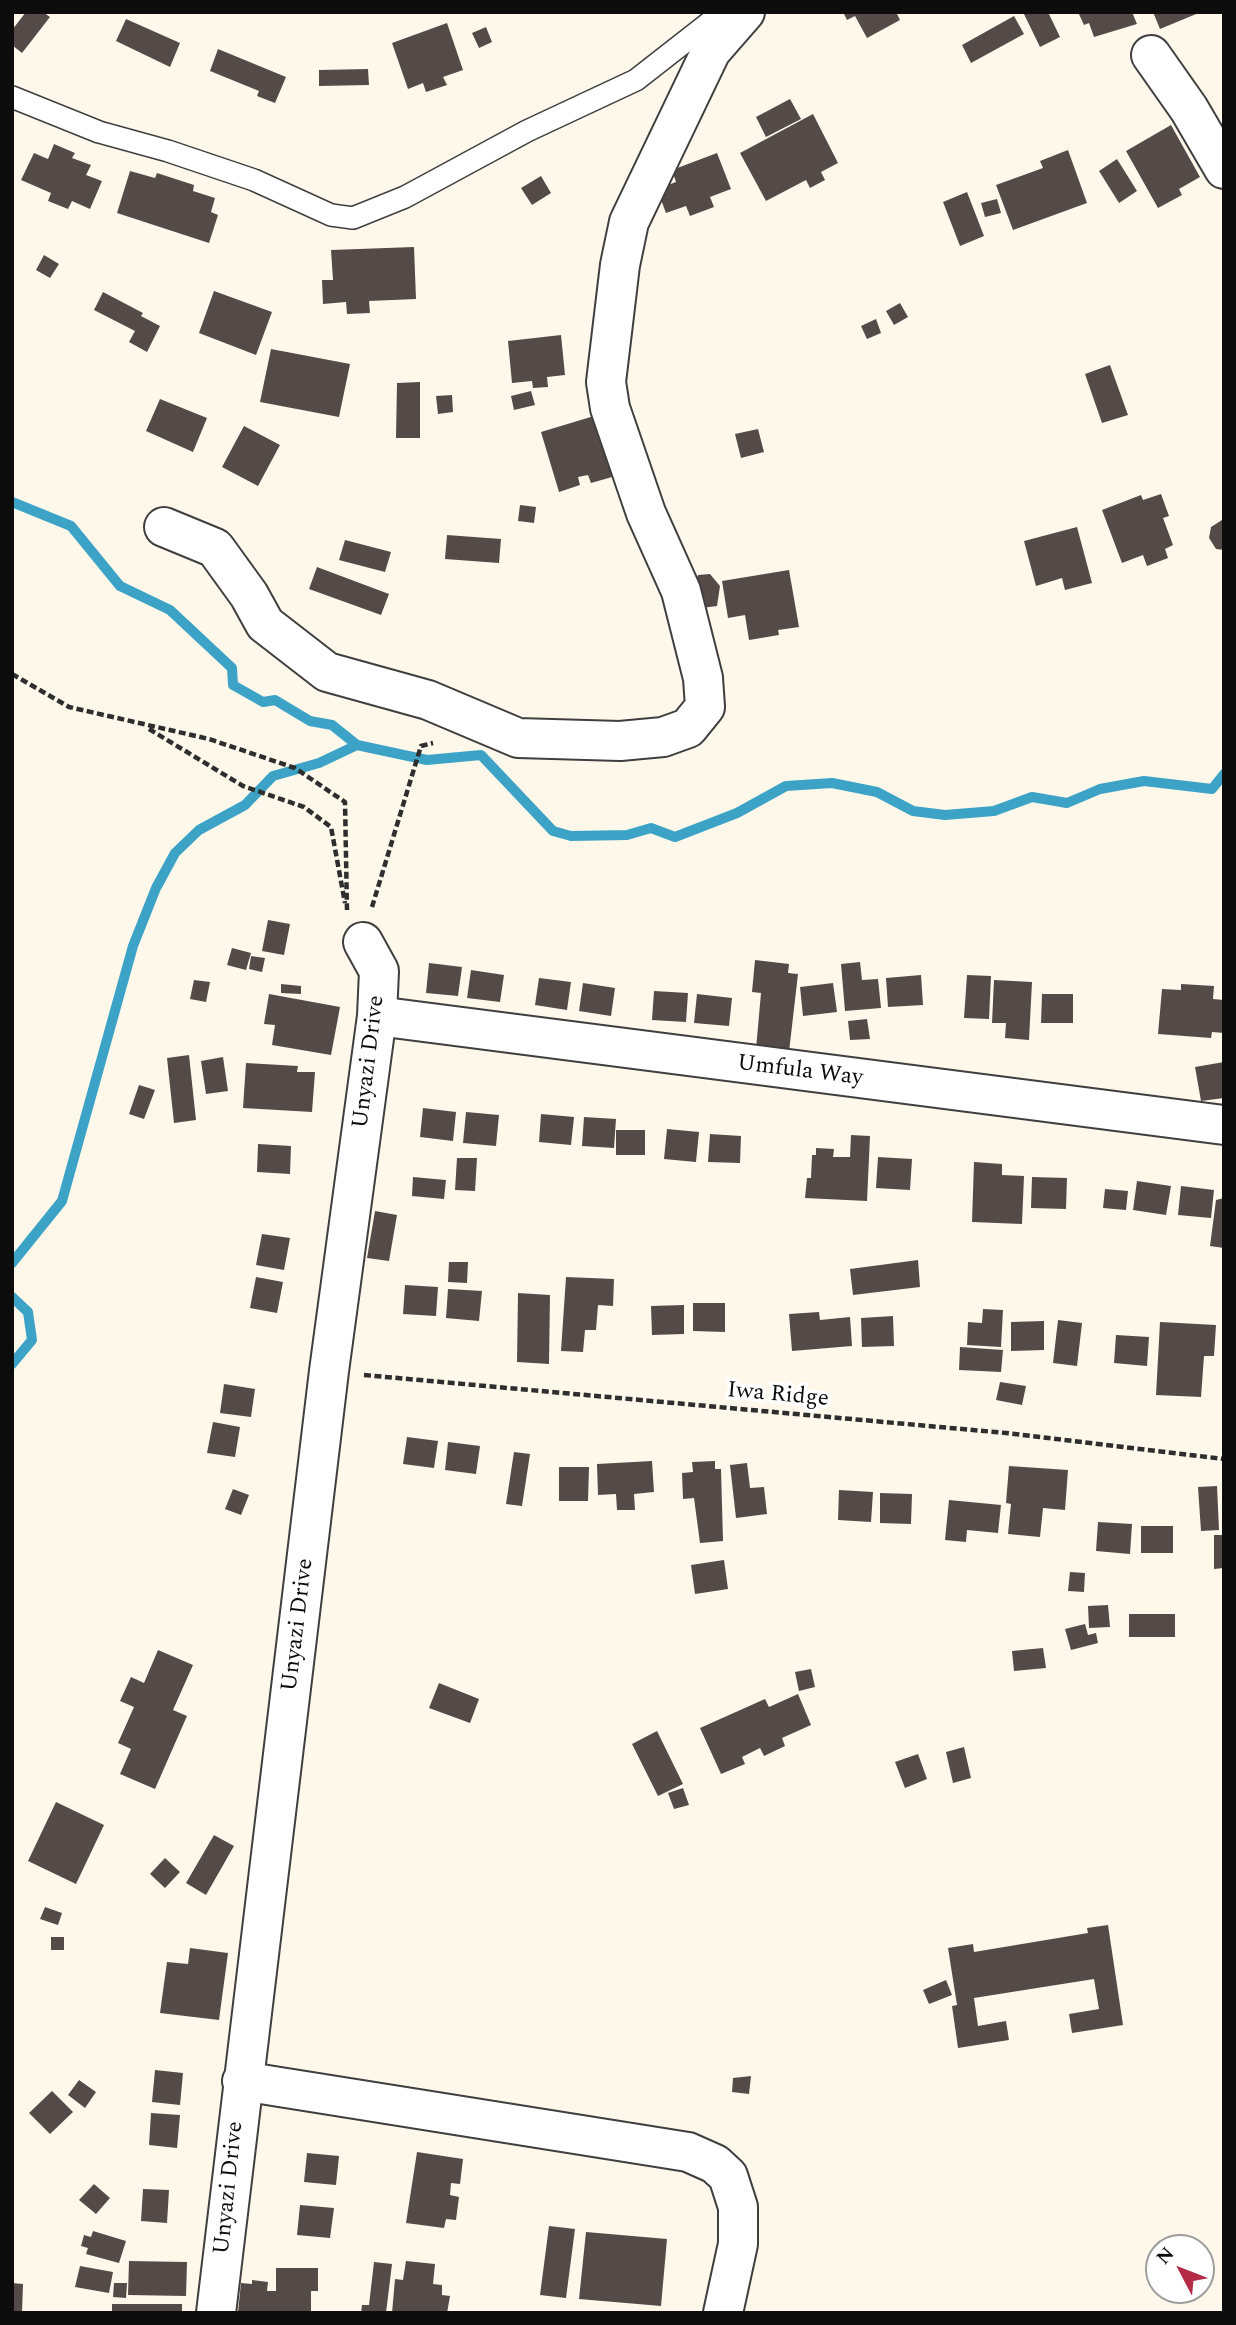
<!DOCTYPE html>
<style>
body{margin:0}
#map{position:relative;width:1236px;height:2325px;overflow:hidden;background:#fef8eb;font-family:Spectral,serif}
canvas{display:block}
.frame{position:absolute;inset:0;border:14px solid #0c0c0c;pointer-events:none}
.north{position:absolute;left:1145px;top:2234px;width:70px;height:70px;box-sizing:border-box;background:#fff;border:2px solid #9e9e9e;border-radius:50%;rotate:312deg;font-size:19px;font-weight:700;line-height:28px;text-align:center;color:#0c0c0c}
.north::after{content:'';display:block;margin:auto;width:24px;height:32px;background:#b42b45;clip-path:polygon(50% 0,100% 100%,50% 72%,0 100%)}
</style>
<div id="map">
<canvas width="1236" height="2325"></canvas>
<div class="frame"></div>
<div class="north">N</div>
</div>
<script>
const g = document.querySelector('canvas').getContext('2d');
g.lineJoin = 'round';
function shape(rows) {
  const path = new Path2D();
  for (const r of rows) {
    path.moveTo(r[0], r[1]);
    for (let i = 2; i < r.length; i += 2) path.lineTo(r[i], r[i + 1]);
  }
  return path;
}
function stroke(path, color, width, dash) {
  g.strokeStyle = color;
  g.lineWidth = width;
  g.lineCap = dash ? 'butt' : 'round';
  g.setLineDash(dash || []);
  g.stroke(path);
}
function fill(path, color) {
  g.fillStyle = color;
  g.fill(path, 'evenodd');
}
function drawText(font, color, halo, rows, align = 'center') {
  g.font = font + ' Spectral,serif';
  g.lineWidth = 7;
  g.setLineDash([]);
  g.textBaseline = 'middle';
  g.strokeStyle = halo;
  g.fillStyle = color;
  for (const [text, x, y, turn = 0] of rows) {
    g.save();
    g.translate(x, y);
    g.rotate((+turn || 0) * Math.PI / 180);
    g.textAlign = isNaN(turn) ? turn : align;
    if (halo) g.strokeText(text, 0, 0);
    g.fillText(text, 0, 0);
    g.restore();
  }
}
stroke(shape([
 [12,502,71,526,120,586,170,610,232,668,233,685,263,702,275,700,310,721,332,725,357,745,427,760,481,755,553,831,571,836,627,835,651,828,675,837,737,813,786,786,832,783,877,792,913,811,945,815,994,811,1032,797,1067,803,1100,789,1144,781,1212,789,1224,774],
 [12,1263,62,1201,133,946,156,888,175,853,199,830,245,805,273,776,319,763,357,745],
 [12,1297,28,1312,32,1340,12,1364]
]), '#3da3c6', 10);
fill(shape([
 [26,12,43,12,50,17,22,53,12,45,12,30],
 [843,12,896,12,900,20,867,38,855,16,847,20],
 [1023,12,1048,12,1060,37,1040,47],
 [1078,12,1132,12,1137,24,1094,37,1089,23,1084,25],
 [1153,12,1201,12,1160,29],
 [1014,16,1024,34,971,63,962,45],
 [126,19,180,43,170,67,116,41],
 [447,23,463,70,443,77,447,85,426,92,423,83,408,89,392,43],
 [486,27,492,42,479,48,472,33],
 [218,49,286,77,275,103,257,96,259,91,210,71],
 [368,69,369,85,319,86,319,70],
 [790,99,801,119,766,137,756,117],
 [813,114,838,163,821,172,825,180,810,188,806,180,766,201,740,153],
 [1171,125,1200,177,1179,189,1182,195,1158,208,1126,151],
 [54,144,75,153,72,158,91,165,86,175,102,181,90,209,72,201,68,209,48,201,51,193,21,180,34,153,48,159],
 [1068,150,1087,203,1013,230,996,185,1043,168,1040,161],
 [717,153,731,189,710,197,714,207,690,216,686,206,666,213,657,189,676,182,672,170],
 [1117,159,1137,191,1119,203,1099,171],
 [130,171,155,178,157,173,194,185,193,191,215,198,211,212,218,215,209,243,117,213],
 [541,176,551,193,532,205,521,188],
 [967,192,984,236,960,246,943,202],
 [997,199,1001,213,985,217,981,203],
 [414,247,416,299,369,301,370,313,347,314,346,302,323,304,322,280,333,280,331,250],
 [44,255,59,264,50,278,36,270],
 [214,291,272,312,256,355,199,333],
 [103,292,143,313,141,316,160,326,147,352,129,342,135,331,94,310],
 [900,303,908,317,894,325,886,311],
 [876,319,881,333,867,339,861,326],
 [561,335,565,375,547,377,548,387,533,388,532,381,512,383,508,341],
 [271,349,350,364,339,417,260,402],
 [1110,365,1128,415,1102,423,1085,374],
 [420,382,420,438,396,438,397,383],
 [531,391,535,405,514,410,511,396],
 [452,395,453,412,438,414,436,396],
 [160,399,207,418,193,452,146,431],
 [594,416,612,477,591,483,588,475,578,477,580,485,559,492,541,432],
 [244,426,280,445,258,486,222,467],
 [758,429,764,452,741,458,735,434],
 [1161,494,1169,516,1163,518,1173,545,1165,549,1168,558,1147,566,1143,555,1122,563,1102,510,1141,495,1143,500],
 [520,505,536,507,534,523,518,521],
 [1222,520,1224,520,1224,550,1216,549,1209,538,1211,527],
 [1077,527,1092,583,1065,590,1062,578,1036,586,1024,541],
 [447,535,501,539,499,563,445,559],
 [345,540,391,552,385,572,339,560],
 [317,567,389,594,381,615,309,589],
 [789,570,799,627,778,630,779,635,749,640,745,615,728,618,722,581],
 [710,574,720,586,717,606,702,608,692,590,698,575],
 [268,920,290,924,284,955,262,951],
 [232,948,251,953,246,970,227,965],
 [251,956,265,958,262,972,249,969],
 [755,960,789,964,788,973,798,974,789,1052,756,1049,761,993,752,992],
 [860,962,862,980,878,979,881,1008,845,1011,841,964],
 [429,963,462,967,458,996,426,993],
 [471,970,504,975,500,1002,467,998],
 [921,975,923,1005,888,1007,886,978],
 [967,975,991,976,989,1019,964,1018],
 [539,978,571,982,567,1010,535,1005],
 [194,980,210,982,206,1002,190,999],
 [994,980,1032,982,1029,1040,1005,1038,1006,1023,992,1023],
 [583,983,615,988,611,1016,579,1011],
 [833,983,837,1012,803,1016,800,987],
 [281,984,301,986,301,994,281,993],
 [1181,984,1214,986,1213,999,1224,1000,1224,1033,1212,1032,1211,1038,1158,1034,1162,989,1181,990],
 [654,991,688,993,686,1022,652,1020],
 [269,994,340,1007,331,1055,272,1045,275,1025,264,1024],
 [697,994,732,998,729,1026,694,1023],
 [1042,994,1073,994,1073,1023,1041,1023],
 [867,1019,870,1039,850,1040,848,1021],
 [189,1055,196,1120,174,1123,167,1058],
 [223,1057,228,1091,206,1094,201,1061],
 [1224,1062,1224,1098,1201,1101,1195,1067],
 [246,1063,298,1066,297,1072,315,1072,312,1112,243,1108],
 [139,1085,155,1090,144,1119,129,1114],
 [423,1108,456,1112,453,1141,420,1137],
 [466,1112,499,1115,496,1146,463,1143],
 [541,1114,574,1117,571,1145,539,1142],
 [584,1117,616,1119,614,1148,582,1146],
 [667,1129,699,1132,696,1162,664,1159],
 [616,1130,645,1130,645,1155,616,1155],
 [710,1134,741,1136,740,1163,708,1162],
 [851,1135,870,1136,867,1201,805,1198,807,1178,811,1178,812,1155,816,1155,816,1148,834,1149,833,1157,850,1157],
 [258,1144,291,1146,290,1174,257,1172],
 [878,1157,912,1159,910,1190,876,1188],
 [457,1158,477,1158,475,1191,455,1190],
 [974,1162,1002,1164,1002,1175,1024,1176,1022,1224,972,1222],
 [413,1177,446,1180,444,1199,412,1196],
 [1032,1177,1067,1178,1066,1209,1031,1208],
 [1137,1181,1171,1186,1166,1215,1133,1210],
 [1181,1186,1214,1190,1211,1218,1178,1215],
 [1105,1189,1128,1191,1126,1210,1103,1208],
 [1224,1198,1224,1248,1210,1246,1216,1200],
 [375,1211,397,1215,389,1261,367,1258],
 [262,1234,290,1238,284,1270,256,1265],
 [918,1260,920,1287,853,1295,850,1269],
 [449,1262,468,1262,467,1283,448,1282],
 [256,1277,283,1282,277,1313,250,1308],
 [566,1277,614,1279,613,1306,598,1305,596,1330,585,1330,583,1352,561,1351],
 [405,1285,438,1287,436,1316,403,1314],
 [448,1289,482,1291,479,1321,446,1318],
 [518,1293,550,1295,549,1364,517,1362],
 [693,1303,725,1303,725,1332,693,1331],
 [684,1305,684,1334,652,1335,651,1306],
 [983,1309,1003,1310,1001,1347,967,1345,968,1322,982,1323],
 [819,1312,820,1320,850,1317,852,1346,792,1351,789,1314],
 [893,1316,894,1346,862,1347,861,1318],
 [1058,1320,1082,1323,1077,1366,1053,1363],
 [1044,1321,1044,1350,1011,1351,1011,1322],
 [1160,1322,1216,1325,1214,1356,1204,1356,1201,1397,1156,1395],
 [1116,1335,1149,1337,1147,1366,1114,1363],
 [960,1347,1003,1350,1001,1372,959,1370],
 [1000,1382,1026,1386,1022,1405,996,1400],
 [224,1384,255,1389,251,1417,220,1413],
 [213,1422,240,1427,235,1457,207,1453],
 [407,1437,438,1441,434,1468,403,1464],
 [448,1442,480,1446,476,1474,445,1470],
 [514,1452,530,1454,522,1506,506,1504],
 [652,1461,654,1492,634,1494,635,1510,617,1510,616,1494,598,1495,597,1464],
 [715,1461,715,1469,721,1469,723,1541,700,1543,694,1498,683,1499,682,1473,693,1472,692,1462],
 [747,1463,750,1488,764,1487,767,1514,736,1518,730,1465],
 [1009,1466,1068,1470,1065,1510,1043,1508,1040,1537,1008,1534,1011,1504,1006,1503],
 [559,1467,589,1467,588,1501,559,1501],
 [1217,1486,1219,1530,1201,1531,1198,1487],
 [233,1489,249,1495,241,1515,225,1509],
 [839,1490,873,1492,871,1522,838,1520],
 [880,1493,912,1494,911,1524,880,1523],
 [949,1500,1001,1505,998,1533,967,1530,966,1542,945,1540],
 [1098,1522,1132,1524,1130,1554,1096,1551],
 [1141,1526,1173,1526,1173,1553,1141,1553],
 [1214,1535,1224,1535,1224,1568,1214,1569],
 [724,1560,728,1589,695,1594,691,1565],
 [1070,1572,1085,1573,1084,1592,1068,1591],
 [1108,1605,1110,1627,1089,1628,1088,1606],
 [1129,1614,1175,1614,1175,1637,1129,1637],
 [1085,1624,1088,1635,1096,1633,1098,1643,1071,1650,1065,1629],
 [1043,1648,1046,1668,1014,1671,1012,1651],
 [158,1650,193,1665,173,1710,187,1716,155,1789,120,1774,131,1749,118,1743,134,1707,120,1701,131,1677,144,1683],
 [811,1669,815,1687,799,1691,795,1672],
 [439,1683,479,1699,470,1723,429,1708],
 [798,1694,811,1725,782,1738,785,1746,764,1756,760,1748,742,1757,745,1764,721,1774,700,1728,765,1699,769,1707],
 [657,1731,683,1784,658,1796,632,1744],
 [964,1747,971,1778,953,1783,946,1752],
 [918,1754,927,1779,905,1788,895,1762],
 [683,1788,689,1805,674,1809,668,1793],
 [56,1802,104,1825,76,1884,28,1861],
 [214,1835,234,1846,206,1895,186,1883],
 [165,1858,180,1872,165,1888,150,1874],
 [45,1907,62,1913,58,1925,40,1919],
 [1108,1925,1123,2025,1072,2033,1069,2014,1099,2009,1094,1979,974,1998,978,2026,1006,2021,1009,2040,958,2048,952,2006,957,2005,948,1948,973,1944,974,1952,1088,1933,1087,1928],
 [51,1937,64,1937,64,1950,51,1950],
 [190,1948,228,1953,219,2020,160,2013,167,1962,188,1964],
 [946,1980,952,1995,929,2004,923,1990],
 [155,2070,183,2073,180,2105,152,2102],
 [751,2076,749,2094,732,2092,733,2078],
 [79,2080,96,2092,85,2108,68,2095],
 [52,2091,73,2112,50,2134,29,2113],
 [151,2113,180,2115,177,2148,149,2145],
 [417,2152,463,2159,460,2184,451,2183,450,2195,459,2197,456,2220,446,2219,444,2228,406,2223],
 [307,2153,339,2156,336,2185,304,2182],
 [94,2184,110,2198,96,2214,79,2200],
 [143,2189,169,2190,167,2223,141,2221],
 [300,2205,334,2208,330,2238,297,2235],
 [549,2226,575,2229,566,2298,540,2295],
 [93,2231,126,2241,119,2263,86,2254,88,2248,81,2246,84,2235,91,2237],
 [586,2232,667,2239,661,2306,579,2299],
 [129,2261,187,2262,186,2296,128,2295],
 [406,2261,435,2264,433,2284,442,2285,442,2295,450,2296,447,2313,392,2313,395,2279,403,2280],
 [374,2262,392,2264,386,2313,361,2313,362,2305,369,2305],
 [80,2266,113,2272,109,2293,75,2287],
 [276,2268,318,2268,318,2291,311,2291,311,2313,238,2312,241,2283,252,2284,252,2280,268,2282,267,2291,276,2291],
 [12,2283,23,2284,22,2313,12,2313],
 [114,2283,127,2283,126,2298,113,2297],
 [112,2304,182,2304,182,2313,112,2313]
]), '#544b49');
const lane = shape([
 [12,97,99,132,168,151,254,180,331,215,353,218,405,197,527,131,636,80,723,12]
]);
const street = shape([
 [1151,55,1189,109,1224,169],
 [164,527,215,548,249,595,265,624,327,672,428,700,518,738,620,741,663,737,688,728,705,707,703,678,681,591,646,513,610,408,606,382,620,265,629,222,711,51,745,12],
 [377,1016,1224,1125],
 [242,2081,688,2152,715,2164,728,2176,738,2207,738,2244,723,2313],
 [216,2313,329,1371,377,1016,379,971,363,942]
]);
stroke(lane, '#3f3f3f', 24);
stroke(street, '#3f3f3f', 42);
stroke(shape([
 [12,674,69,707,209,739,295,768,345,802,347,910],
 [149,729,243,786,304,807,331,827,345,903],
 [372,907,421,746,433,743],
 [364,1375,1006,1433,1224,1459]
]), '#2e2e2e', 4.5, [7, 3.5]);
stroke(lane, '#fff', 21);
stroke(street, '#fff', 38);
drawText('23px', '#0c0c0c', '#fff', [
 ["Unyazi Drive",370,1062,-83],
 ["Umfula Way",800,1072,7],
 ["Iwa Ridge",778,1396,5],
 ["Unyazi Drive",299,1625,-83],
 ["Unyazi Drive",230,2188,-84]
]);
</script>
